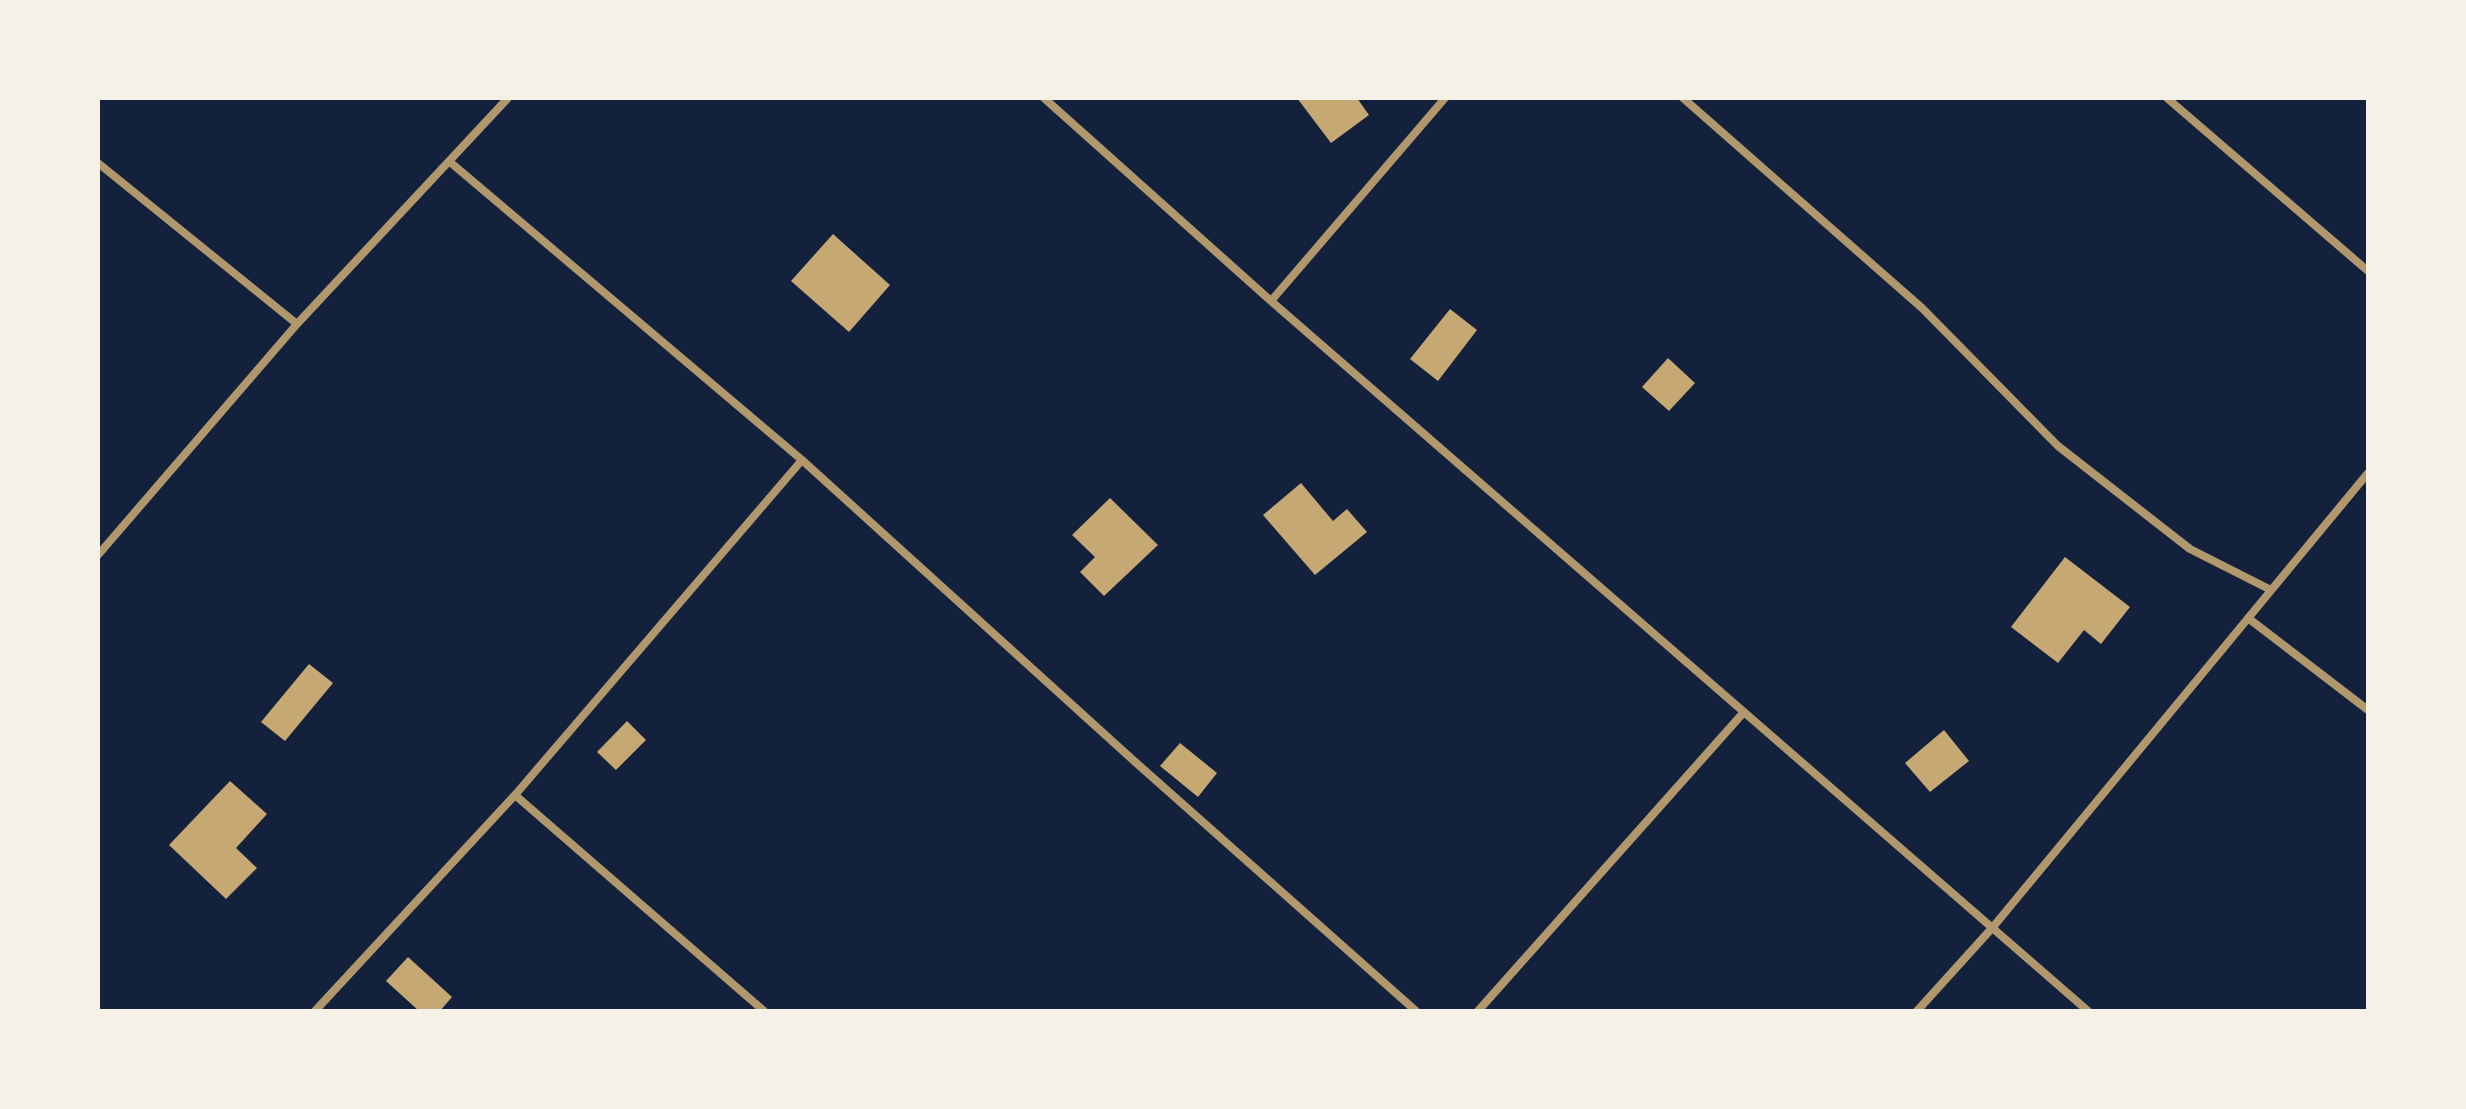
<!DOCTYPE html>
<style>
body{margin:0}
#map{position:relative;width:2466px;height:1109px;overflow:hidden;background:#14213d;font-family:Ubuntu,sans-serif}
canvas{display:block}
.frame{position:absolute;inset:0;border:100px solid #f6f1e7;pointer-events:none}
</style>
<div id="map">
<canvas width="2466" height="1109"></canvas>
<div class="frame"></div>
</div>
<script>
const g = document.querySelector('canvas').getContext('2d');
g.lineJoin = 'round';
function fill(path, color) {
  g.fillStyle = color;
  g.fill(path, 'evenodd');
}
function shape(rows) {
  const path = new Path2D();
  for (const r of rows) {
    path.moveTo(r[0], r[1]);
    for (let i = 2; i < r.length; i += 2) path.lineTo(r[i], r[i + 1]);
  }
  return path;
}
function stroke(path, color, width, dash) {
  g.strokeStyle = color;
  g.lineWidth = width;
  g.lineCap = dash ? 'butt' : 'round';
  g.setLineDash(dash || []);
  g.stroke(path);
}
fill(shape([
 [1297,98,1357,98,1369,115,1331,143],
 [833,234,890,285,849,332,791,281],
 [1450,309,1477,330,1438,381,1410,359],
 [1668,358,1695,383,1669,411,1642,387],
 [1301,483,1333,521,1347,509,1367,532,1315,575,1263,515],
 [1110,498,1158,545,1104,596,1080,572,1095,557,1072,535],
 [2065,557,2130,607,2101,644,2084,630,2058,663,2011,627],
 [309,664,333,683,285,741,261,722],
 [627,721,646,740,616,770,597,752],
 [1944,730,1969,761,1930,792,1905,763],
 [1180,743,1217,773,1198,797,1160,766],
 [230,781,267,814,236,848,257,868,226,899,169,845],
 [408,957,452,997,440,1011,419,1011,386,981]
]), '#c6a872');
stroke(shape([
 [1044,98,1271,301,2088,1011],
 [1683,98,1922,308,2058,446,2190,549,2271,590],
 [2167,98,2368,271],
 [450,162,802,460,1133,760,1416,1011],
 [98,163,297,324],
 [1271,301,1445,98],
 [98,555,297,324,508,98],
 [2248,618,2368,710],
 [515,795,764,1011],
 [315,1011,515,795,802,460],
 [1478,1011,1744,712],
 [1917,1011,1993,927,2368,473]
]), '#b1986c', 8);
</script>
